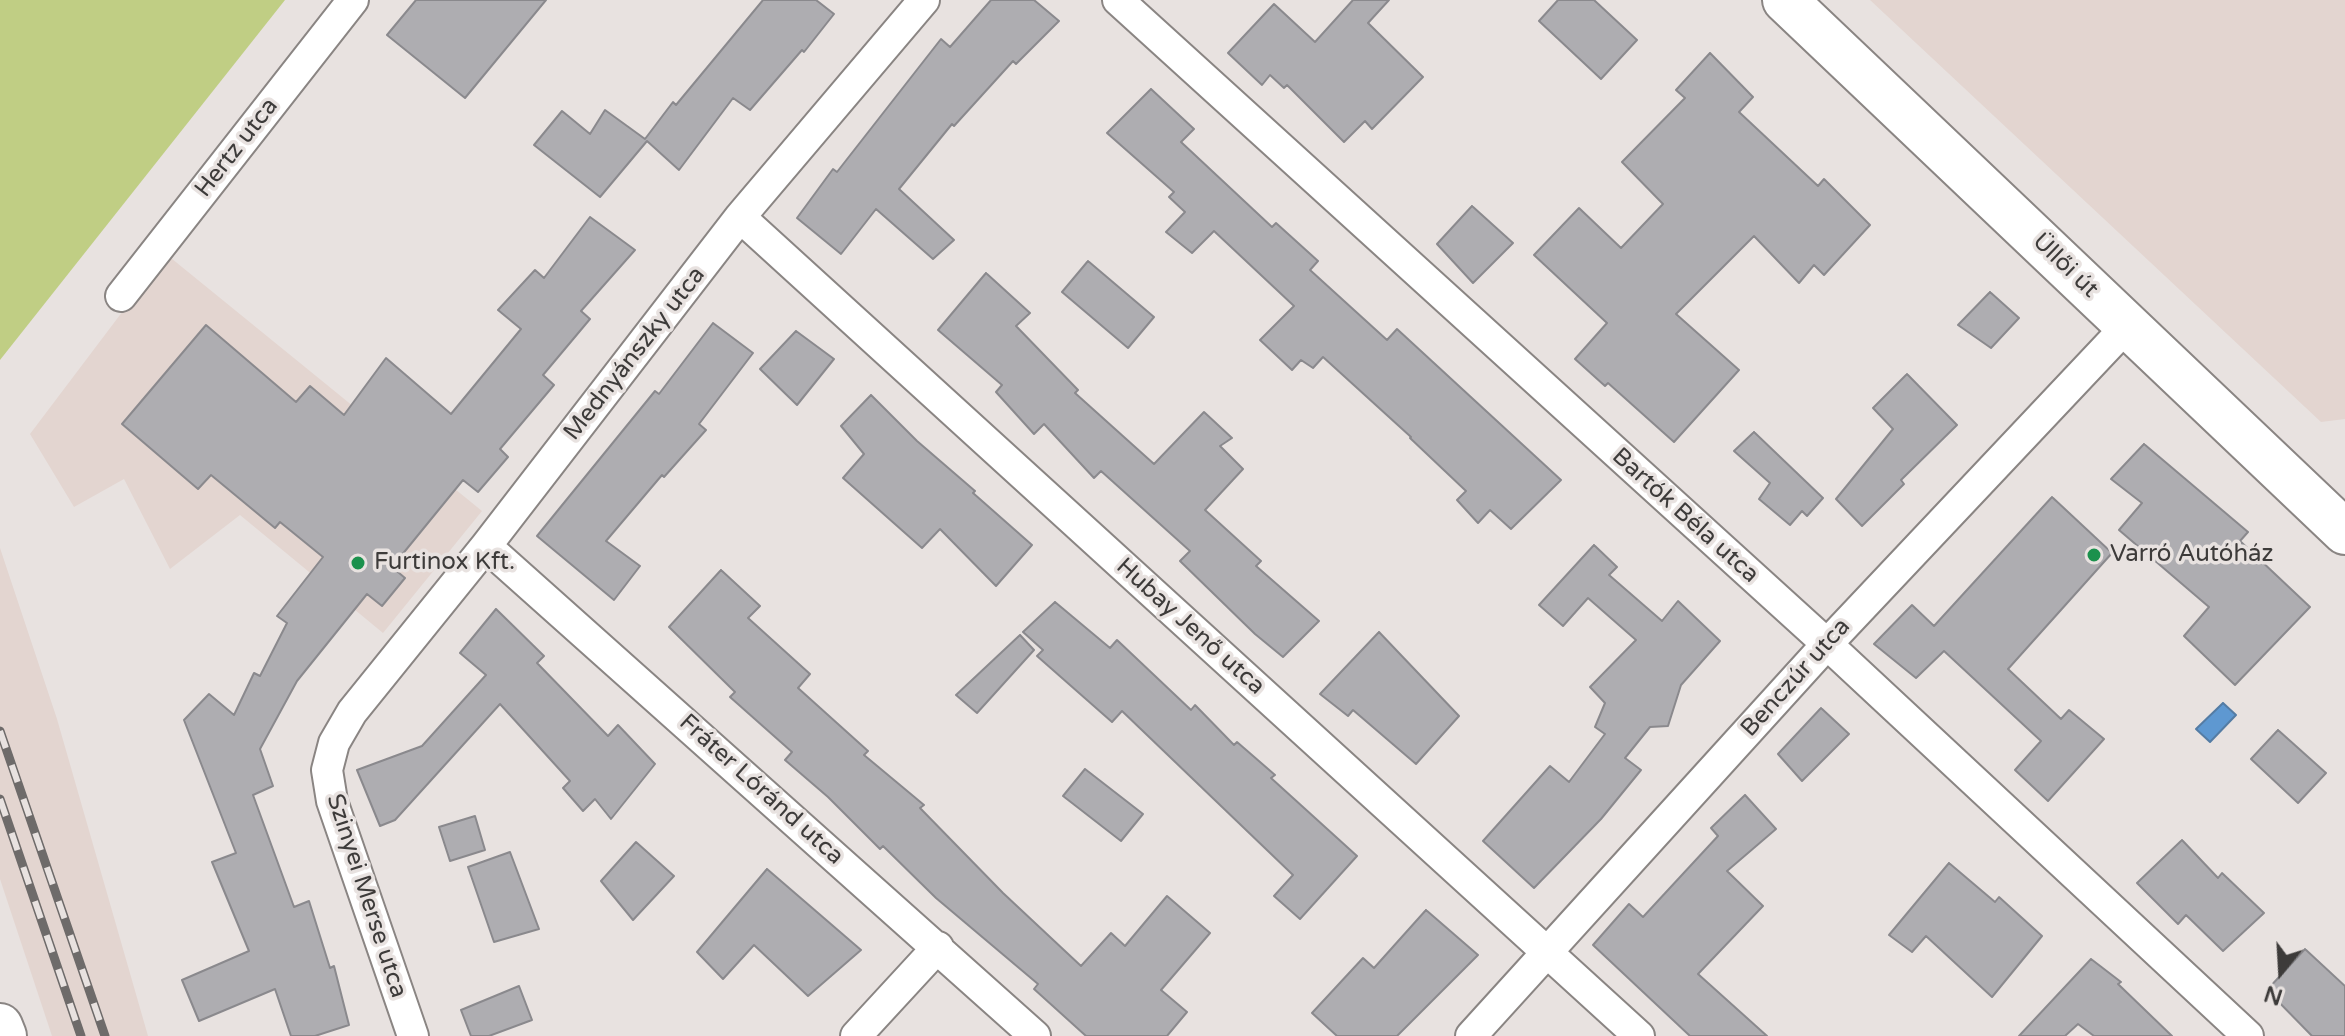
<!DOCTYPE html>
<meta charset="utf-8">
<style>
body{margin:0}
#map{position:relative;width:2345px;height:1036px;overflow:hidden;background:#e8e2e0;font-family:"Varela Round",sans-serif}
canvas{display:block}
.north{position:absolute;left:2241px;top:932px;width:80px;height:80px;-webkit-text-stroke:6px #e8e2e0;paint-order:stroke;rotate:198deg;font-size:22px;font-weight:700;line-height:32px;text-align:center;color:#3d3b3a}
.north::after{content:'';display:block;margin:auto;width:28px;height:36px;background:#3d3b3a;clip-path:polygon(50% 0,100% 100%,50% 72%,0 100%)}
</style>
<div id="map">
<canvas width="2345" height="1036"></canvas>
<div class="north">N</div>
</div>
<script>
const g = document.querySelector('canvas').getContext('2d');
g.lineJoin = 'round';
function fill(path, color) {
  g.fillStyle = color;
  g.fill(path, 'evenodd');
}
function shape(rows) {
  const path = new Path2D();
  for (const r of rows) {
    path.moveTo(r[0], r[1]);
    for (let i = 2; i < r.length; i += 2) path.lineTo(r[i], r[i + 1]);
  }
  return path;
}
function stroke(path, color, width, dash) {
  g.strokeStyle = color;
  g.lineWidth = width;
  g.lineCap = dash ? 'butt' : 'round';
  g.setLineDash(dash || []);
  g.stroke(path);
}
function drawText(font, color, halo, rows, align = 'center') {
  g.font = font + ' "Varela Round",sans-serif';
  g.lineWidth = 7;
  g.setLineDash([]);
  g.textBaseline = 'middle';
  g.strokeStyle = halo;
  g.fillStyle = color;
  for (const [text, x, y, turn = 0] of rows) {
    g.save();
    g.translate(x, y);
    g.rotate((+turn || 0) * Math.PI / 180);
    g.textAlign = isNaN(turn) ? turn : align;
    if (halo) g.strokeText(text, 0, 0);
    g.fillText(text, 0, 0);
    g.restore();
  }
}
fill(shape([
 [1870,0,2345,0,2345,419,2321,422],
 [166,254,482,511,383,633,240,515,170,569,124,479,74,507,30,434],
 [0,548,57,719,148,1036,52,1036,0,879]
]), '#e3d5d0');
fill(shape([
 [0,0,285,0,0,360]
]), '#c0ce84');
const water = shape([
 [2223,703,2236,715,2210,742,2196,729,2223,703]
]);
fill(water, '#5e98d1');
stroke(water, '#547ca4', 2);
const building = shape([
 [416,0,546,0,465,98,387,35,416,0],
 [763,0,816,0,834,14,804,52,802,50,750,110,733,98,679,170,647,141,600,197,534,145,562,111,590,134,605,110,645,139,673,102,676,105,763,0],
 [991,0,1034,0,1059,21,1016,64,1013,61,954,126,952,124,899,189,954,240,933,259,876,209,841,254,797,218,833,169,837,172,941,39,950,47,991,0],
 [1353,0,1389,0,1368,23,1423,77,1372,129,1365,121,1344,142,1287,85,1284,88,1270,75,1262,85,1228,53,1274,4,1315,42,1353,0],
 [1558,0,1594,0,1637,40,1601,79,1539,21,1558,0],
 [1710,53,1753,97,1739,112,1818,186,1824,179,1870,225,1824,275,1814,265,1799,283,1754,236,1676,314,1739,370,1674,442,1608,383,1605,386,1575,359,1607,323,1534,255,1579,208,1621,248,1663,204,1622,162,1685,98,1676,90,1710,53],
 [1151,89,1194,129,1181,142,1272,227,1276,223,1318,261,1310,270,1387,340,1397,329,1561,480,1511,529,1490,510,1478,523,1457,500,1466,491,1410,438,1411,437,1323,357,1313,368,1301,360,1292,370,1260,340,1294,306,1214,231,1192,253,1166,232,1185,212,1169,197,1174,192,1107,133,1151,89],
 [1472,206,1513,243,1473,283,1437,244,1472,206],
 [590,217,635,250,581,311,590,319,543,375,554,385,500,449,508,457,478,492,463,480,392,567,405,578,382,606,367,594,297,681,260,749,273,786,253,795,294,907,309,901,330,968,334,966,349,1025,315,1036,291,1036,275,989,199,1021,182,980,249,951,212,862,236,853,184,720,209,694,234,715,254,673,260,676,287,623,277,616,323,557,280,522,275,528,211,475,198,489,122,424,206,325,296,402,310,386,344,415,386,358,451,414,521,329,498,310,535,270,544,278,590,217],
 [1088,261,1154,317,1128,348,1062,292,1088,261],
 [986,273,1030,313,1016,326,1078,390,1075,393,1154,464,1204,412,1232,438,1220,446,1243,469,1205,510,1261,561,1256,566,1319,621,1283,657,1255,634,1180,561,1190,551,1101,471,1094,478,1044,424,1034,434,996,392,1002,385,938,330,986,273],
 [1990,292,2019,318,1991,348,1958,325,1990,292],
 [713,323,753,353,699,424,706,430,664,477,662,475,606,541,640,566,614,600,537,536,655,391,659,394,713,323],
 [796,331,834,359,797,405,760,369,796,331],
 [1907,374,1957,425,1901,480,1904,484,1862,526,1836,499,1893,429,1873,408,1907,374],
 [871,395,917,441,975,491,973,493,1032,545,996,586,940,529,922,548,843,478,864,454,841,426,871,395],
 [1754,432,1823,498,1807,516,1802,511,1790,525,1759,499,1770,483,1734,451,1754,432],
 [2144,444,2248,532,2240,541,2310,607,2235,685,2184,636,2209,607,2119,530,2142,503,2111,479,2144,444],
 [2052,497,2112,553,2008,669,2061,719,2069,710,2104,739,2048,801,2015,770,2041,741,1944,651,1916,678,1874,644,1912,605,1934,626,2052,497],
 [1594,545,1617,567,1609,575,1662,621,1678,601,1720,641,1681,685,1668,726,1650,727,1625,758,1641,770,1601,819,1534,888,1483,841,1550,766,1569,782,1605,734,1595,727,1605,703,1590,687,1636,640,1588,598,1563,626,1539,605,1594,545],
 [721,570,760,606,748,618,810,674,798,688,868,751,864,755,924,805,920,808,1003,893,1081,966,1111,933,1125,946,1167,896,1210,933,1161,990,1187,1012,1167,1036,1086,1036,1034,989,1038,984,936,898,883,846,880,849,828,797,785,760,792,752,730,697,735,692,669,627,721,570],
 [1055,602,1110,648,1117,640,1191,710,1195,705,1234,745,1237,742,1275,775,1271,778,1357,856,1300,919,1274,896,1293,875,1122,711,1112,722,1037,656,1043,650,1023,632,1055,602],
 [496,609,544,656,537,663,608,736,618,725,655,764,611,819,595,799,583,811,563,788,570,781,500,704,395,820,380,826,357,770,422,746,486,675,460,653,496,609],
 [1379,632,1459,716,1416,764,1353,710,1348,716,1320,694,1379,632],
 [1020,635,1034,650,977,713,956,695,1020,635],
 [1821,708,1849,734,1802,781,1778,754,1821,708],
 [2278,730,2326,773,2298,803,2251,759,2278,730],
 [1085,769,1143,814,1121,841,1063,796,1085,769],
 [1745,795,1776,829,1727,871,1763,906,1698,974,1767,1036,1690,1036,1593,945,1629,904,1643,917,1718,836,1711,828,1745,795],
 [475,816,485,850,450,861,439,827,475,816],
 [2182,840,2218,878,2222,873,2264,913,2223,951,2186,915,2178,924,2137,883,2182,840],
 [636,842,674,876,633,920,601,881,636,842],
 [510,852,539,929,494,942,468,867,510,852],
 [1949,863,1995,902,1999,897,2042,936,1992,997,1926,936,1912,952,1889,935,1949,863],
 [767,869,861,950,808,996,754,945,723,979,697,952,767,869],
 [1426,910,1478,955,1397,1036,1337,1036,1312,1013,1363,958,1374,968,1426,910],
 [2305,949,2345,986,2345,1036,2312,1036,2267,990,2305,949],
 [2091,959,2121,982,2118,984,2172,1036,2094,1036,2078,1024,2065,1036,2019,1036,2091,959],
 [519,986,532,1020,489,1036,471,1036,461,1010,519,986]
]);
fill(building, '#aeadb1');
stroke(building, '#8a898d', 2);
const street = shape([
 [1118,0,1827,644,2248,1036],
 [740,217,1639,1036],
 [121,296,353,0],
 [486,546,1035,1036],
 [413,1036,332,801,327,770,334,743,352,712,486,546,740,217,924,0],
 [856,1036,938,947],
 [1471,1036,1827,644,2127,326]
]);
const secondary = shape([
 [1785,0,2345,532]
]);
const primary = shape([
 [0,1026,4,1036]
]);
stroke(street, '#8a8583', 34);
stroke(secondary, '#8a8583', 48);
stroke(primary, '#8a8583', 48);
stroke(street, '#fff', 30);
stroke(secondary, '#fff', 44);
stroke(primary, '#fff', 44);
const rail = shape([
 [0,731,105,1036],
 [0,799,81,1036]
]);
stroke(rail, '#6e6b6a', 9);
stroke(rail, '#e8e2e0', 6, [18]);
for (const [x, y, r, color] of [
 [2094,555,8,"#1b914d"],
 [358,563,8,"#1b914d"]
]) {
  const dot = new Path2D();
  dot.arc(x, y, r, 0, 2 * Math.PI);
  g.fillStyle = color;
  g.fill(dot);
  stroke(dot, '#e8e2e0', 3);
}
drawText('24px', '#3d3b3a', '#e8e2e0', [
 ["Hertz utca",237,148,-52],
 ["Üllői út",2065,266,44],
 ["Mednyánszky utca",635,354,-52],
 ["Bartók Béla utca",1685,516,42],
 ["Hubay Jenő utca",1190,627,42],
 ["Benczúr utca",1796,678,-48],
 ["Fráter Lóránd utca",761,790,42],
 ["Szinyei Merse utca",366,896,72]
]);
drawText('24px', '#3d3b3a', '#e8e2e0', [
 ["Varró Autóház",2110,555],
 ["Furtinox Kft.",374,563]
], 'left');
</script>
